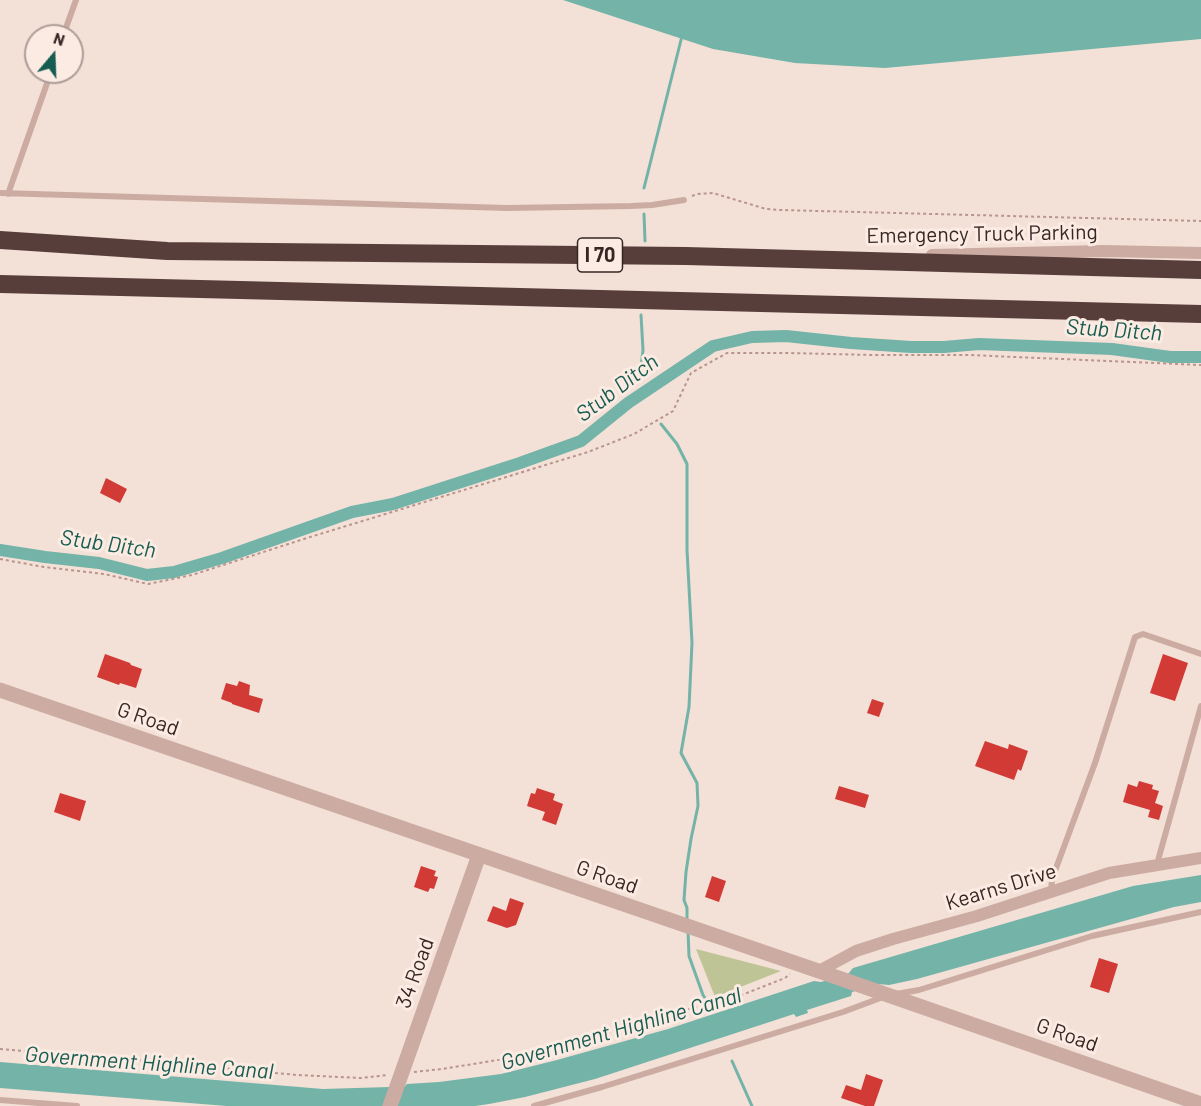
<!DOCTYPE html>
<style>
body{margin:0}
#map{position:relative;width:1201px;height:1106px;overflow:hidden;background:#f3e0d7;font-family:Barlow,sans-serif}
canvas{display:block}
.north{position:absolute;left:24px;top:24px;width:60px;height:60px;box-sizing:border-box;background:#fbebe3;border:2px solid #ac9d97;border-radius:50%;rotate:19deg;font-size:16px;font-weight:700;line-height:24px;text-align:center;color:#362725}
.north::after{content:'';display:block;margin:auto;width:21px;height:27px;background:#175c51;clip-path:polygon(50% 0,100% 100%,50% 72%,0 100%)}
</style>
<div id="map">
<canvas width="1201" height="1106"></canvas>
<div class="north">N</div>
</div>
<script>
const g = document.querySelector('canvas').getContext('2d');
g.lineJoin = 'round';
function fill(path, color) {
  g.fillStyle = color;
  g.fill(path, 'evenodd');
}
function shape(rows) {
  const path = new Path2D();
  for (const r of rows) {
    path.moveTo(r[0], r[1]);
    for (let i = 2; i < r.length; i += 2) path.lineTo(r[i], r[i + 1]);
  }
  return path;
}
function stroke(path, color, width, dash) {
  g.strokeStyle = color;
  g.lineWidth = width;
  g.lineCap = dash ? 'butt' : 'round';
  g.setLineDash(dash || []);
  g.stroke(path);
}
function drawText(font, color, halo, rows, align = 'center') {
  g.font = font + ' Barlow,sans-serif';
  g.lineWidth = 6;
  g.setLineDash([]);
  g.textBaseline = 'middle';
  g.strokeStyle = halo;
  g.fillStyle = color;
  for (const [text, x, y, turn = 0] of rows) {
    g.save();
    g.translate(x, y);
    g.rotate((+turn || 0) * Math.PI / 180);
    g.textAlign = isNaN(turn) ? turn : align;
    if (halo) g.strokeText(text, 0, 0);
    g.fillText(text, 0, 0);
    g.restore();
  }
}
fill(shape([
 [696,949,781,971,715,997]
]), '#bec496');
fill(shape([
 [563,0,1201,0,1201,39,885,68,795,63,713,49],
 [1201,875,1201,902,1174,907,917,979,889,985,878,984,852,992,851,996,807,1010,808,1013,796,1017,794,1014,595,1079,525,1097,489,1104,475,1106,227,1106,0,1088,0,1062,323,1089,389,1087,403,1088,407,1084,439,1082,501,1074,557,1060,668,1029,814,981,821,982,848,974,853,968,1133,886]
]), '#73b3a8');
stroke(shape([
 [644,188,682,36],
 [644,214,645,241],
 [641,315,643,350,641,367],
 [661,424,677,444,687,464,687,550,692,643,689,707,681,753,697,783,698,806,691,839,686,872,684,900,687,908,687,921],
 [688,930,689,956,703,995,709,1004],
 [732,1061,752,1106]
]), '#73b3a8', 3);
stroke(shape([
 [0,550,45,557,99,563,147,575,174,572,222,558,352,512,393,504,520,463,581,441,628,403,713,346,752,337,786,336,851,343,911,347,944,347,979,344,1112,349,1170,357,1201,357]
]), '#73b3a8', 12);
fill(shape([
 [106,478,127,489,120,503,100,493],
 [105,654,130,663,131,665,142,669,136,688,120,683,119,685,97,677],
 [1163,654,1188,663,1175,701,1150,693],
 [239,681,250,685,249,695,263,699,259,713,232,704,232,703,221,699,226,683,237,686],
 [872,699,884,703,879,717,867,713],
 [985,741,1008,749,1009,744,1028,751,1021,771,1018,769,1014,780,975,766],
 [1139,781,1153,785,1152,789,1159,791,1155,803,1163,806,1159,820,1148,817,1150,810,1123,802,1128,784,1137,787],
 [839,786,869,795,865,808,835,799],
 [537,788,555,794,553,800,563,804,556,825,542,820,545,812,527,806,531,793,535,794],
 [60,793,86,801,80,821,54,812],
 [421,866,436,871,434,876,438,877,434,889,430,888,428,892,414,887],
 [712,876,726,881,719,902,705,897],
 [510,898,524,903,516,925,507,928,487,921,493,906,506,911],
 [1099,958,1118,964,1109,993,1090,987],
 [866,1074,883,1080,874,1106,865,1106,841,1098,846,1085,861,1090]
]), '#d23a36');
stroke(shape([
 [692,196,697,194,713,193,766,209,781,210,1201,221],
 [0,559,44,567,104,574,148,584,192,575,307,538,588,452,634,434,673,411,691,373,727,353,788,353,873,355,969,355,1201,365],
 [0,1049,127,1059,297,1075,361,1078,388,1075],
 [414,1072,442,1069,529,1055,685,1010,729,1000,785,978,790,974]
]), '#b8958c', 2, [3, 3]);
stroke(shape([
 [63,36,76,0],
 [0,193,507,208,631,206,652,205,684,200],
 [8,194,51,72],
 [1157,864,1201,706],
 [1051,891,1052,879,1095,763,1135,637,1143,634,1201,654],
 [896,994,919,990,1092,936,1201,912],
 [0,1100,77,1106],
 [534,1106,602,1087,843,1012,883,997]
]), '#ccaca2', 6);
stroke(shape([
 [932,255,1103,251,1201,253],
 [819,971,856,951,893,939,977,916,1109,873,1201,858]
]), '#ccaca2', 12);
stroke(shape([
 [0,690,836,977,1201,1104],
 [390,1106,479,855]
]), '#ccaca2', 15);
stroke(shape([
 [0,240,167,251,686,256,1201,270],
 [0,284,1201,314]
]), '#583e3b', 18);
for (const [x, y, w] of [
 [600,255,45]
]) {
  const box = new Path2D();
  box.roundRect(x - w / 2, y - 17, w, 34, 4.5);
  g.fillStyle = '#fbebe3';
  g.fill(box);
  stroke(box, '#362725', 1.5);
}
drawText('bold 20px', '#362725', null, [
 ["I 70",600,255]
]);
drawText('21px', '#362725', '#fbebe3', [
 ["Emergency Truck Parking",982,234,-1],
 ["G Road",148,719,19],
 ["G Road",607,877,19],
 ["Kearns Drive",1001,887,-17],
 ["34 Road",415,973,-70],
 ["G Road",1067,1035,19]
]);
drawText('italic 22px', '#175c51', '#fbebe3', [
 ["Stub Ditch",1114,330,4],
 ["Stub Ditch",617,388,-37],
 ["Stub Ditch",108,544,8],
 ["Government Highline Canal",621,1029,-16],
 ["Government Highline Canal",149,1063,4]
]);
</script>
